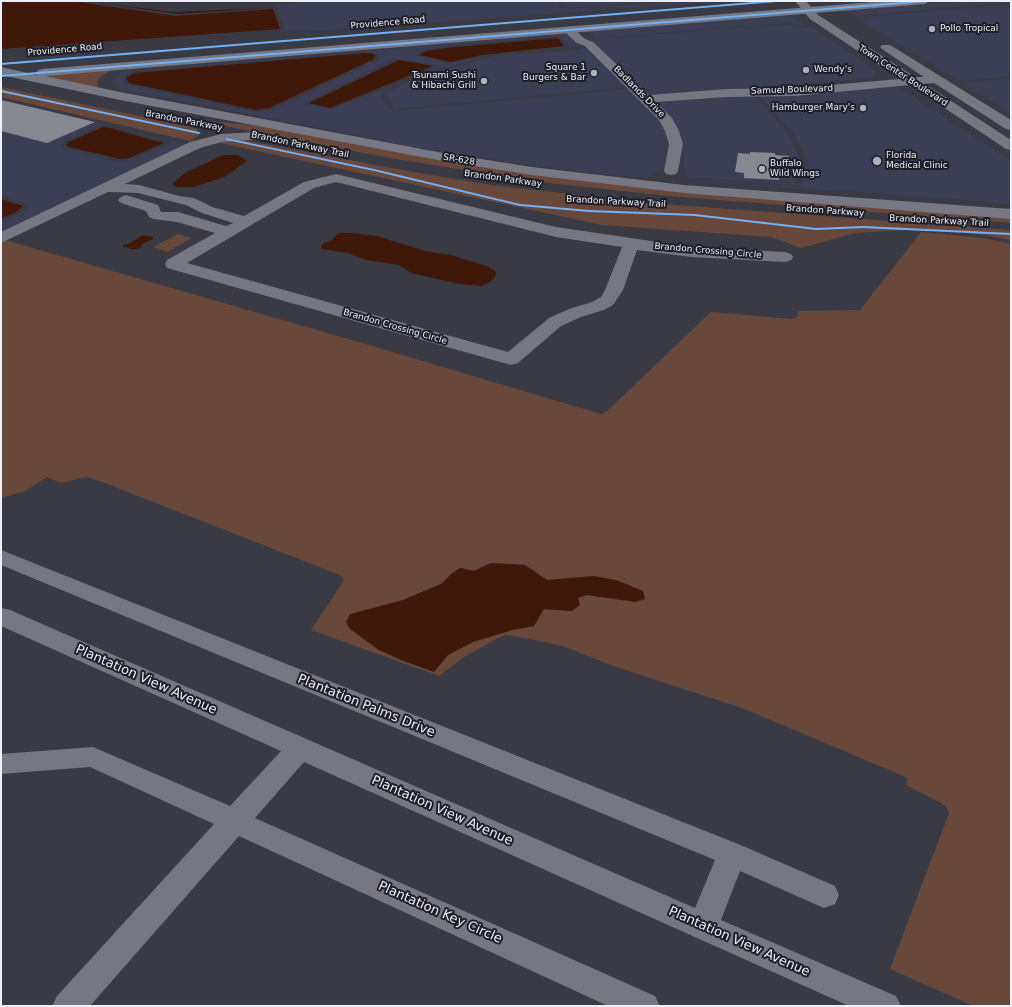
<!DOCTYPE html>
<style>
body{margin:0}
#map{position:relative;width:1012px;height:1007px;overflow:hidden;background:#393a44;font-family:"DejaVu Sans",sans-serif}
canvas{display:block}
.frame{position:absolute;inset:0;border:2px solid #edeffb;pointer-events:none}
</style>
<div id="map">
<canvas width="1012" height="1007"></canvas>
<div class="frame"></div>
</div>
<script>
const g = document.querySelector('canvas').getContext('2d');
g.lineJoin = 'round';
function fill(path, color) {
  g.fillStyle = color;
  g.fill(path, 'evenodd');
}
function shape(rows) {
  const path = new Path2D();
  for (const r of rows) {
    path.moveTo(r[0], r[1]);
    for (let i = 2; i < r.length; i += 2) path.lineTo(r[i], r[i + 1]);
  }
  return path;
}
function stroke(path, color, width, dash) {
  g.strokeStyle = color;
  g.lineWidth = width;
  g.lineCap = dash ? 'butt' : 'round';
  g.setLineDash(dash || []);
  g.stroke(path);
}
function drawText(font, color, halo, rows, align = 'center') {
  g.font = font + ' "DejaVu Sans",sans-serif';
  g.lineWidth = 4;
  g.setLineDash([]);
  g.textBaseline = 'middle';
  g.strokeStyle = halo;
  g.fillStyle = color;
  for (const [text, x, y, turn = 0] of rows) {
    g.save();
    g.translate(x, y);
    g.rotate((+turn || 0) * Math.PI / 180);
    g.textAlign = isNaN(turn) ? turn : align;
    if (halo) g.strokeText(text, 0, 0);
    g.fillText(text, 0, 0);
    g.restore();
  }
}
fill(shape([
 [312,1,555,1,563,8,568,9,677,1,726,1,330,30,279,31,285,29,278,8,266,7],
 [560,1,659,1,567,8],
 [965,1,1011,2,855,16,846,10],
 [1011,4,1011,76,959,81,857,18],
 [790,15,806,26,785,23,597,38,590,31],
 [786,24,812,28,876,70,873,78,748,89,787,132,802,161,795,185,685,177,682,135,640,86,394,109,386,93,410,80,494,56,580,49,601,39],
 [567,33,576,42,582,44,577,47,542,50,569,47,563,38,559,36,453,45,423,50,414,55,449,63,487,56,415,76,440,66,394,58,303,104,333,109,389,87,380,94,389,109,393,111,630,89,659,119,663,125,669,142,663,170,646,178,616,176,508,162,436,151,120,89,114,81,118,73,129,70,403,48,409,45],
 [364,52,379,53,379,60,274,109,256,112,125,85,121,79,129,73,134,71],
 [1011,78,1011,113,962,83],
 [896,85,1011,161,1011,204,860,192,805,189,693,181,690,180,800,187,808,161,792,132,758,95],
 [1,99,110,125,99,126,63,141,60,145,64,149,108,160,120,161,133,159,165,146,170,143,168,141,170,140,187,144,1,234,1,222,21,213,30,205,1,195]
]), '#3c3e55');
fill(shape([
 [111,70,99,78,97,81,98,86,96,87,42,76],
 [1,87,196,128,199,133,198,136,190,141,1,97],
 [207,121,262,126,522,173,1011,217,1011,223,668,196,540,182,395,159,204,122],
 [244,140,402,170,492,185,649,203,1011,230,1011,240,984,235,921,229,855,233,801,248,771,237,602,225,215,142],
 [921,232,983,238,1011,244,1011,1006,973,1006,890,969,949,813,947,808,941,803,906,785,908,778,742,708,616,667,565,647,531,639,506,635,500,637,464,657,439,676,311,630,343,582,343,578,340,575,89,477,81,478,61,483,47,477,23,492,1,498,1,242,5,240,352,340,601,414,607,411,711,312,792,319,797,317,798,311,860,310],
 [491,563,525,565,547,580,594,576,610,598,587,595,578,598,572,611,543,609,534,626,512,630,473,642,448,655,434,672,403,600,441,584,460,568,474,571],
 [178,234,192,238,167,252,153,247]
]), '#69483c');
fill(shape([
 [1,1,72,1,176,16,273,9,280,29,1,49],
 [85,1,173,12,268,8,178,14],
 [558,38,564,46,482,55,451,62,419,55,426,51,454,47],
 [365,53,375,54,374,59,269,108,256,110,129,83,126,78,134,73],
 [399,60,433,66,330,108,309,103],
 [103,127,110,128,164,143,129,158,120,159,69,147,66,145,68,142],
 [223,155,237,155,247,161,224,177,194,187,176,187,172,184,185,173],
 [1,199,23,206,15,213,1,218],
 [340,233,351,233,377,236,425,251,451,255,489,267,496,272,495,277,490,282,481,286,460,284,411,273,399,265,366,260,348,253,322,249,321,247,323,244,332,240,335,236],
 [143,235,153,237,153,239,142,244,142,246,138,249,131,249,123,247,123,245,130,243],
 [491,563,525,565,547,580,594,576,616,580,643,591,645,599,635,602,587,595,578,598,580,605,572,611,544,609,534,626,512,630,473,642,448,655,434,672,401,660,379,650,350,629,346,622,350,614,403,600,441,584,451,574,460,568,474,571]
]), '#40180a');
fill(shape([
 [1,100,18,104,95,122,47,143,1,131],
 [750,152,775,153,775,155,789,156,787,175,779,175,779,180,744,178,744,173,735,172,738,153,750,154]
]), '#878890');
fill(shape([
 [795,1,806,1,818,15,915,77,924,77,882,49,880,47,882,45,890,45,1011,120,1011,130,1006,129,934,83,925,84,1011,140,1011,150,1006,149,910,85,795,96,727,97,656,102,672,118,679,131,683,144,678,171,676,174,671,175,666,174,664,171,669,144,665,131,659,120,585,46,577,43,568,35,565,29,567,27,571,26,575,27,577,32,585,39,593,42,649,95,727,89,795,88,900,79,810,19,795,1],
 [256,132,261,133,263,136,261,139,222,142,200,148,125,184,139,185,179,196,194,198,212,207,244,216,304,182,336,174,556,227,692,247,785,252,791,254,793,257,791,260,785,262,692,257,637,250,623,290,613,305,604,310,581,317,561,326,518,363,511,365,167,268,165,264,167,260,215,233,177,222,153,219,149,217,146,211,121,203,118,200,121,197,126,195,158,205,161,212,178,212,226,226,233,223,202,213,186,205,138,193,108,192,1,243,1,232,190,142,221,134,256,132],
 [336,182,556,237,622,247,605,290,601,297,592,302,569,309,549,318,508,352,187,263,314,188,336,182],
 [1,550,743,846,835,886,839,895,835,904,824,908,740,871,721,920,896,996,901,1006,849,1006,304,762,255,818,655,996,660,1006,608,1006,239,836,90,1006,52,1006,57,996,214,824,90,767,1,774,1,754,93,747,230,806,281,751,1,626,1,608,10,610,695,908,715,860,1,565,1,550]
]), '#767780');
fill(shape([
 [885,1,930,1,925,4,45,76,120,92,443,153,532,167,684,185,1011,209,1011,219,684,193,532,175,443,161,120,100,1,75,1,67,37,75,36,73,38,70,42,69,885,1]
]), '#777884');
fill(shape([
 [765,1,777,1,776,2,1,65,1,63,765,1],
 [914,1,926,1,925,2,1,77,1,75,914,1],
 [1,90,199,132,201,133,199,134,1,92,1,90],
 [226,138,374,169,520,204,589,210,695,214,816,228,863,226,1011,233,1011,235,863,228,816,230,695,216,589,212,520,206,374,171,227,140,226,140,226,138]
]), '#73b2f8');
for (const [x, y, r, color] of [
 [932,29,4,"#aeb0bb"],
 [806,70,4,"#aeb0bb"],
 [594,73,4,"#aeb0bb"],
 [484,81,4,"#aeb0bb"],
 [863,108,4,"#aeb0bb"],
 [877,161,5,"#aeb0bb"],
 [762,169,4,"#aeb0bb"]
]) {
  const dot = new Path2D();
  dot.arc(x, y, r, 0, 2 * Math.PI);
  g.fillStyle = color;
  g.fill(dot);
  stroke(dot, '#1d1e27', 1.5);
}
drawText('9px', '#edeffb', '#1d1e27', [
 ["Providence Road",388,23,-5],
 ["Providence Road",65,50,-5],
 ["Town Center Boulevard",903,76,33],
 ["Samuel Boulevard",792,90,-2],
 ["Badlands Drive",639,92,45],
 ["Brandon Parkway",184,121,11],
 ["Brandon Parkway Trail",300,145,12],
 ["SR-628",459,160,10],
 ["Brandon Parkway",503,179,8],
 ["Brandon Parkway Trail",616,202,3],
 ["Brandon Parkway",825,211,4],
 ["Brandon Parkway Trail",939,221,3],
 ["Brandon Crossing Circle",708,251,5],
 ["Brandon Crossing Circle",395,327,16]
]);
drawText('9px', '#edeffb', '#1d1e27', [
 ["Pollo Tropical",940,29],
 ["Square 1",586,68,"right"],
 ["Burgers & Bar",586,78,"right"],
 ["Wendy's",814,70],
 ["Tsunami Sushi",476,76,"right"],
 ["& Hibachi Grill",476,86,"right"],
 ["Hamburger Mary's",855,108,"right"],
 ["Florida",886,156],
 ["Medical Clinic",886,166],
 ["Buffalo",770,164],
 ["Wild Wings",770,174]
], 'left');
drawText('13px', '#edeffb', '#1d1e27', [
 ["Plantation View Avenue",146,680,24],
 ["Plantation Palms Drive",366,706,22],
 ["Plantation View Avenue",442,811,24],
 ["Plantation Key Circle",440,913,24],
 ["Plantation View Avenue",739,942,24]
]);
</script>
